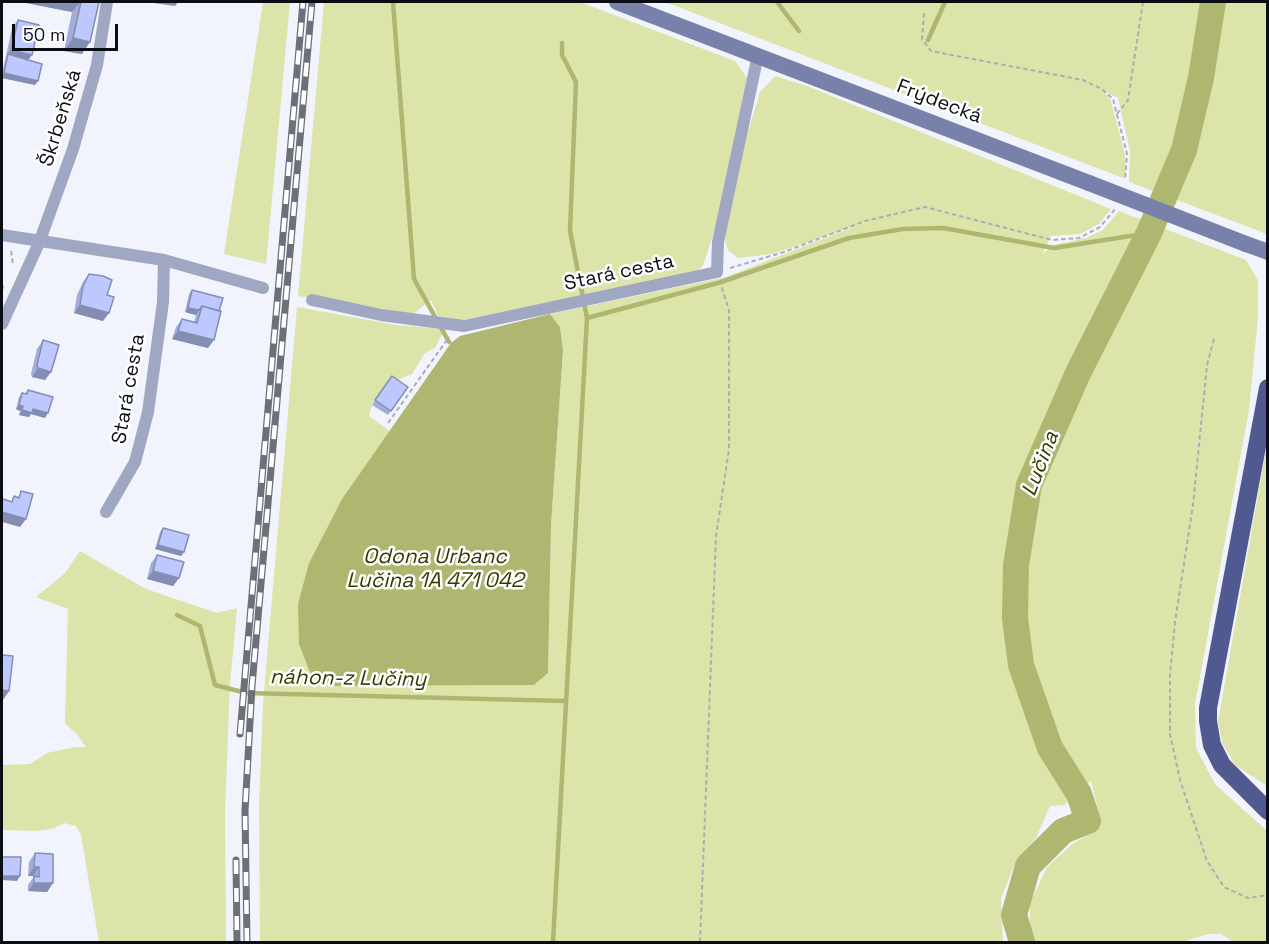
<!DOCTYPE html>
<meta charset="utf-8">
<style>
body{margin:0}
#map{position:relative;width:1269px;height:944px;overflow:hidden;background:#f1f3fd;font-family:"Space Grotesk",sans-serif}
canvas{display:block}
.frame{position:absolute;inset:0;border:3px solid #0b0d14;pointer-events:none}
.scale{position:absolute;left:12px;top:24px;width:106px;height:27px;box-sizing:border-box;border:3px solid #0b0d14;border-top:0;padding-left:8px;font-size:18px;line-height:21px;white-space:nowrap;color:#0b0d14;-webkit-text-stroke:4px #fff;paint-order:stroke}
</style>
<div id="map">
<canvas width="1269" height="944"></canvas>
<div class="frame"></div>
<div class="scale">50 m</div>
</div>
<script>
const g = document.querySelector('canvas').getContext('2d');
g.lineJoin = 'round';
function fill(path, color) {
  g.fillStyle = color;
  g.fill(path, 'evenodd');
}
function shape(rows) {
  const path = new Path2D();
  for (const r of rows) {
    path.moveTo(r[0], r[1]);
    for (let i = 2; i < r.length; i += 2) path.lineTo(r[i], r[i + 1]);
  }
  return path;
}
function stroke(path, color, width, dash) {
  g.strokeStyle = color;
  g.lineWidth = width;
  g.lineCap = dash ? 'butt' : 'round';
  g.setLineDash(dash || []);
  g.stroke(path);
}
function drawText(font, color, halo, rows, align = 'center') {
  g.font = font + ' "Space Grotesk",sans-serif';
  g.lineWidth = 5;
  g.setLineDash([]);
  g.textBaseline = 'middle';
  g.strokeStyle = halo;
  g.fillStyle = color;
  for (const [text, x, y, turn = 0] of rows) {
    g.save();
    g.translate(x, y);
    g.rotate((+turn || 0) * Math.PI / 180);
    g.textAlign = isNaN(turn) ? turn : align;
    if (halo) g.strokeText(text, 0, 0);
    g.fillText(text, 0, 0);
    g.restore();
  }
}
fill(shape([
 [263,2,290,2,266,264,224,254],
 [324,2,580,2,735,61,747,78,716,225,703,266,696,272,457,321,438,316,431,300,413,314,298,296],
 [665,2,1267,2,1267,234,1129,182,1130,151,1118,98,1104,91,1111,101,1125,154,1126,173,1123,178],
 [775,76,807,86,1111,209,1099,224,1080,234,1051,236,1042,254,1054,245,1086,238,1103,230,1119,211,1246,260,1258,280,1258,317,1249,410,1195,704,1196,748,1215,784,1267,831,1267,942,1234,942,1221,934,1208,934,1182,942,1035,942,1030,929,1030,903,1047,867,1072,844,1096,831,1098,810,1091,781,1064,805,1050,806,1036,838,1014,866,1001,898,1003,942,260,942,259,805,263,703,297,307,396,325,445,329,435,348,425,353,412,374,392,382,389,381,372,405,369,416,390,431,342,499,309,563,335,686,534,685,548,673,551,525,563,350,560,327,550,314,726,277,861,224,772,254,738,258,728,250,725,241,726,229,746,138,760,92],
 [1267,444,1268,786,1267,786,1235,765,1222,743,1218,721],
 [80,551,146,589,217,613,237,608,230,684,225,812,226,942,99,942,81,835,76,826,64,823,52,829,34,831,2,830,2,765,30,764,47,753,75,747,86,747,76,733,65,724,68,609,36,597,65,573]
]), '#dce4aa');
fill(shape([
 [550,314,560,327,563,350,551,525,548,673,534,685,335,686,311,675,299,644,298,604,309,563,342,499,451,343,460,336]
]), '#aeb66f');
stroke(shape([
 [393,2,414,279,449,342],
 [777,2,799,31],
 [928,40,945,2],
 [587,318,718,283,849,238,903,229,943,228,1054,248,1149,233],
 [177,615,200,626,215,685,246,693,566,701],
 [553,942,587,318,570,231,576,82,562,55,562,43]
]), '#aeb66f', 4.5);
stroke(shape([
 [1022,942,1014,915,1028,866,1063,831,1088,821,1079,794,1050,748,1021,665,1015,618,1016,565,1029,485,1078,373,1149,233,1184,150,1201,78,1213,2]
]), '#aeb66f', 26);
stroke(shape([
 [924,13,922,39,931,51,1083,80,1102,89,1113,99,1127,154,1125,180],
 [1117,114,1128,100,1143,2],
 [11,251,13,265],
 [730,268,784,252,865,221,925,207,1052,240,1079,238,1100,227,1116,208],
 [2,290,4,284],
 [1214,339,1207,365,1193,505,1175,622,1170,675,1170,734,1180,780,1207,861,1224,887,1248,898,1268,895],
 [388,423,449,337],
 [700,942,716,536,729,449,729,310,721,285]
]), '#abadb6', 2, [4.5, 3]);
stroke(shape([
 [2,235,164,260],
 [312,300,381,315,464,326,717,272,718,242,758,55],
 [2,324,39,243,73,149,97,65,107,2],
 [106,512,135,462,148,412,163,302,164,260,263,288]
]), '#a0a7c3', 12);
stroke(shape([
 [617,2,1089,183],
 [1246,244,1268,252]
]), '#7881aa', 16);
stroke(shape([
 [1268,388,1208,708,1208,721,1212,745,1222,765,1268,811]
]), '#505a90', 18);
const rail = shape([
 [240,734,303,2],
 [236,860,237,942],
 [247,942,245,811,252,686,312,2]
]);
stroke(rail, '#6e7079', 7);
stroke(rail, '#fff', 4.5, [14]);
stroke(shape([
 [1089,183,1246,244]
]), '#7881aa', 16);
fill(shape([
 [26,2,99,2,82,54,64,51,72,12,26,3],
 [18,20,28,60,35,85,2,78,2,74,12,28],
 [89,274,107,295,103,321,74,313,77,295,83,282],
 [192,290,223,298,208,348,172,339,176,327,182,319,194,322,196,315,185,312,189,294],
 [43,340,45,380,32,377,31,374,37,349],
 [392,376,408,387,388,415,372,405],
 [28,390,45,418,31,414,29,417,19,415,20,411,16,409,19,397,22,393,25,394],
 [163,528,181,556,155,549,160,532],
 [157,555,179,578,173,586,147,579,151,563],
 [35,853,53,883,47,892,28,891,28,885,33,878,33,876,28,876,29,862]
]), '#a3adda');
fill(shape([
 [27,2,80,2,72,12,26,3],
 [146,2,178,2,175,6],
 [73,38,90,42,82,54,64,51],
 [11,50,32,55,26,63,8,54],
 [4,73,38,81,35,85,2,78],
 [80,305,109,313,103,321,74,313],
 [188,308,199,310,196,315,185,312],
 [178,331,214,340,208,348,172,339],
 [38,368,51,372,45,380,32,377],
 [19,405,23,406,20,411,16,409],
 [33,409,48,413,45,418,31,414,29,417,19,415,22,410],
 [2,512,26,519,20,527,2,522],
 [158,545,184,552,181,556,155,549],
 [153,571,179,578,173,586,147,579],
 [2,690,9,691,3,700,2,699],
 [34,867,39,867,33,876,28,876],
 [2,876,20,876,17,881,2,880],
 [34,883,53,883,47,892,28,891]
]), '#848db2');
const building = shape([
 [81,2,99,2,90,42,73,38,81,2],
 [18,20,39,25,32,55,11,50,18,20],
 [8,54,42,64,38,81,4,73,8,54],
 [89,274,103,276,112,280,107,295,114,297,109,313,80,305,83,286,89,274],
 [192,290,223,298,219,311,202,306,199,310,188,308,192,290],
 [202,306,221,311,214,340,178,331,182,319,197,323,202,306],
 [43,340,59,345,51,372,38,368,37,365,43,340],
 [392,376,408,387,391,411,375,400,392,376],
 [28,390,53,397,48,413,33,409,32,413,22,410,23,406,19,405,22,393,27,394,28,390],
 [21,491,33,494,26,519,2,512,2,506,3,499,12,502,14,496,19,498,21,491],
 [163,528,189,535,184,552,158,545,163,528],
 [157,555,184,562,179,578,153,571,157,555],
 [2,655,13,656,9,691,2,690,2,655],
 [35,853,53,854,53,883,34,883,34,876,39,877,39,867,34,867,35,853],
 [2,857,21,857,20,876,2,876,2,857]
]);
fill(building, '#bdc9fe');
stroke(building, '#848db2', 1.5);
drawText('20px', '#0b0d14', '#fff', [
 ["Frýdecká",939,102,21],
 ["Škrbeňská",61,118,-73],
 ["Stará cesta",619,273,-12],
 ["Stará cesta",129,389,-80]
]);
drawText('italic 21px', '#363a01', '#fff', [
 ["Lučina",1041,464,-69],
 ["Odona Urbanc",435,557],
 ["Lučina 1A 471 042",435,581],
 ["náhon-z Lučiny",348,679,1]
]);
</script>
